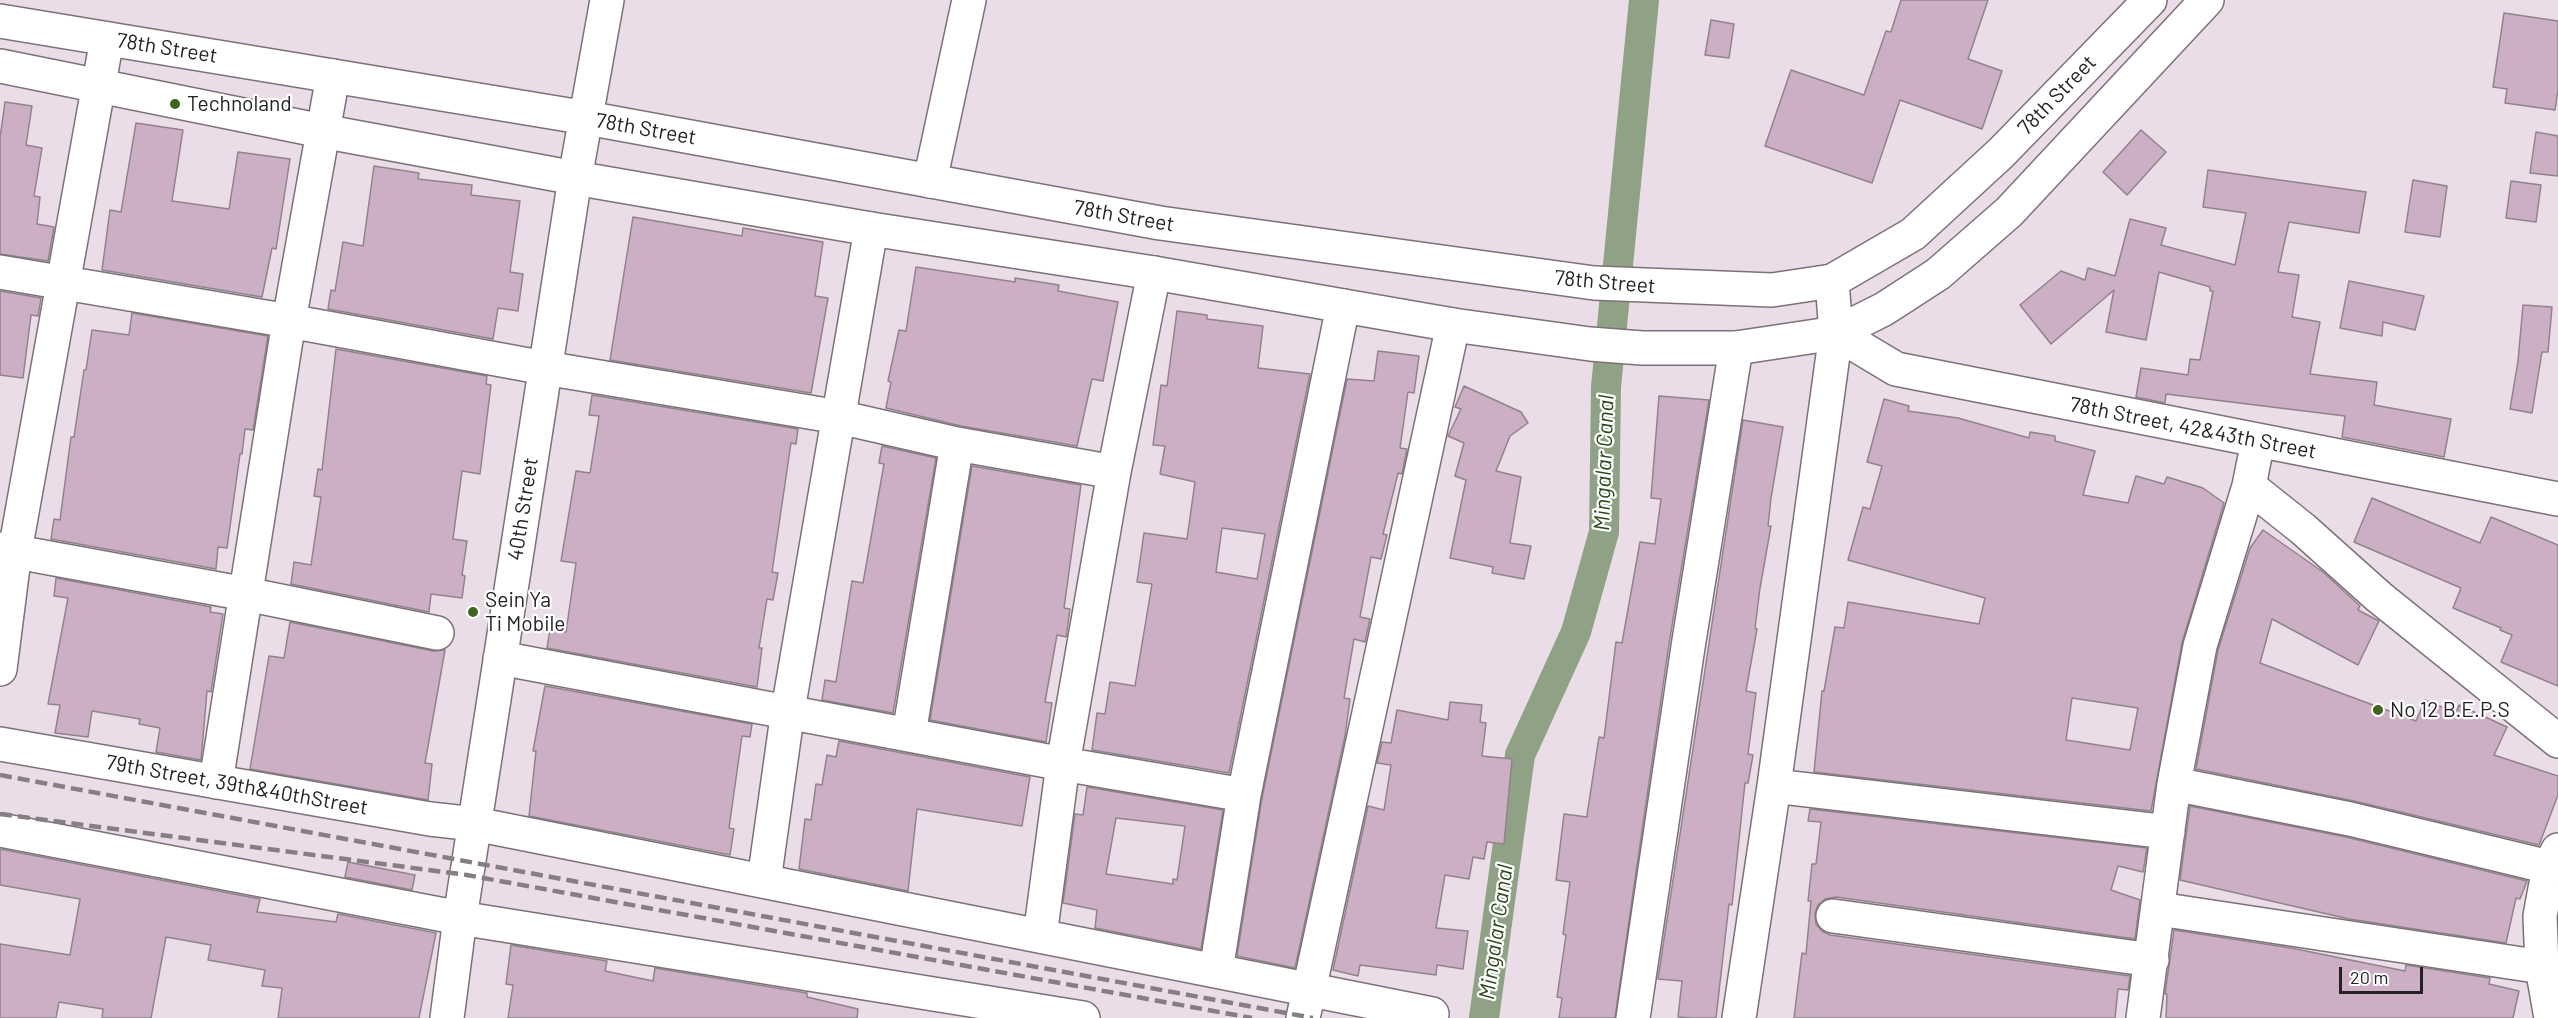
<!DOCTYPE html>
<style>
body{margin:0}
#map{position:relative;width:2558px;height:1018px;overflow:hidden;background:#ebdde7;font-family:Barlow,sans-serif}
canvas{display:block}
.scale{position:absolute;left:2339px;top:967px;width:84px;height:27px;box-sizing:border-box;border:3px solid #252023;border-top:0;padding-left:8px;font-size:18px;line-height:21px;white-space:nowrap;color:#252023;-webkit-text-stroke:4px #fff;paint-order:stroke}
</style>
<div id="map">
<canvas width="2558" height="1018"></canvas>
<div class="scale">20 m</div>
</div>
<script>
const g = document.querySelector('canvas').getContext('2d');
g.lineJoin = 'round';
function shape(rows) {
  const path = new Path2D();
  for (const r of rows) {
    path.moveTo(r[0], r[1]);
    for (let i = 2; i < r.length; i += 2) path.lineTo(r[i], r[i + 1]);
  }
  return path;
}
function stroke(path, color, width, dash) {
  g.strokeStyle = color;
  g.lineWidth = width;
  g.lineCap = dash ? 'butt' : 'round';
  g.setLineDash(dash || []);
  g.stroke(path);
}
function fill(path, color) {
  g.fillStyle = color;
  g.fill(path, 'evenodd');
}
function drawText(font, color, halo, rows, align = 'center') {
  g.font = font + ' Barlow,sans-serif';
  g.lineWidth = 4.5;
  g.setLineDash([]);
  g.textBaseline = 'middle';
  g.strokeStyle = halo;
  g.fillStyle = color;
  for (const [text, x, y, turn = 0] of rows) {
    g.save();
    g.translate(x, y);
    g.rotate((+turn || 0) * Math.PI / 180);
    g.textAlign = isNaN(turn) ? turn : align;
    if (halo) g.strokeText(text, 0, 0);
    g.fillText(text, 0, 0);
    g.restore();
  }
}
stroke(shape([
 [1484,1018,1520,755,1576,632,1604,532,1606,387,1644,0]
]), '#90a285', 30);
const building = shape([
 [1901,0,1988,0,1968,59,2002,71,1982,129,1900,100,1872,183,1765,146,1791,70,1864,95,1886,31,1891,32,1901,0],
 [2504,13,2558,21,2558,90,2555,110,2505,103,2507,89,2493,87,2504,13],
 [1711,20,1734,24,1729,58,1705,55,1711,20],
 [5,102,32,106,26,145,42,148,34,196,40,197,37,224,54,227,48,261,0,254,0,138,5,102],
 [136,123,183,130,172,201,229,209,238,152,290,159,276,249,272,248,262,297,102,270,110,210,121,212,136,123],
 [2141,130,2166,152,2127,195,2103,172,2141,130],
 [2536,132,2558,136,2558,176,2530,173,2536,132],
 [374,166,419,173,418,179,472,185,471,195,520,201,510,272,523,274,518,311,498,308,493,339,328,309,331,290,335,291,343,242,363,246,374,166],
 [2208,170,2366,192,2359,233,2289,222,2278,272,2299,275,2292,317,2320,322,2310,374,2377,382,2374,405,2451,419,2444,457,2342,437,2345,416,2166,394,2165,403,2136,397,2141,368,2188,375,2190,359,2200,360,2213,291,2210,291,2210,287,2159,272,2146,340,2106,332,2114,290,2051,344,2020,305,2061,271,2085,280,2088,268,2115,276,2130,219,2166,228,2161,245,2235,265,2246,213,2203,207,2208,170],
 [2413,180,2447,186,2440,237,2405,232,2413,180],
 [2511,181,2541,185,2536,222,2506,218,2511,181],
 [633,217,742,236,743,228,823,242,815,296,828,298,811,393,610,360,633,217],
 [916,267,1015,282,1015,278,1059,285,1058,291,1118,302,1103,381,1092,379,1077,446,961,426,886,408,891,382,888,381,899,330,906,331,916,267],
 [2349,281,2424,296,2415,330,2383,322,2382,336,2340,328,2349,281],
 [0,291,41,298,38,316,31,315,23,378,0,375,0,291],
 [2523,305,2552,307,2548,352,2542,352,2532,413,2510,409,2518,361,2523,305],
 [1177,311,1207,315,1207,319,1263,326,1258,368,1310,374,1229,773,1092,750,1097,713,1105,714,1110,682,1135,686,1152,584,1137,582,1144,533,1187,539,1195,482,1160,474,1165,446,1153,445,1161,385,1167,386,1177,311],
 [1222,528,1265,534,1257,579,1216,572,1222,528],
 [132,313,268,336,253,430,245,429,242,454,240,454,227,548,218,547,216,569,51,539,54,519,60,520,71,437,74,437,84,370,86,370,92,330,129,335,132,313],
 [336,349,487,376,486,384,491,385,480,474,462,471,453,539,467,541,462,575,465,576,462,598,431,594,429,612,291,584,294,562,311,565,321,497,314,496,318,469,322,470,336,349],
 [1378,351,1419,356,1414,393,1408,392,1400,448,1407,449,1402,474,1398,473,1383,534,1387,535,1381,559,1371,557,1360,617,1370,619,1365,642,1354,639,1344,698,1350,699,1345,736,1295,968,1237,956,1262,798,1347,379,1374,381,1378,351],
 [1464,386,1521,412,1528,423,1510,436,1496,471,1521,477,1510,543,1531,546,1524,579,1492,573,1493,567,1450,558,1466,480,1455,476,1464,443,1448,436,1461,409,1455,407,1464,386],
 [592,395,798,429,796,444,791,443,772,572,778,573,773,600,767,599,759,648,762,648,757,687,547,648,550,630,566,632,576,563,561,561,576,471,590,473,599,416,589,415,592,395],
 [1659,396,1709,400,1669,644,1615,1018,1559,1018,1562,998,1557,997,1566,935,1563,934,1570,882,1556,880,1564,814,1587,817,1587,815,1599,737,1604,738,1616,642,1622,643,1640,542,1655,544,1661,499,1651,498,1659,396],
 [1884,399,1909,406,1908,411,1958,418,2029,438,2030,432,2055,436,2055,441,2095,451,2083,495,2128,503,2136,476,2164,484,2167,477,2203,488,2224,503,2182,643,2151,811,1814,772,1822,691,1824,691,1835,627,1844,628,1848,602,1979,624,1985,598,1848,560,1863,507,1870,509,1882,466,1867,462,1884,399],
 [2072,698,2138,708,2130,750,2066,740,2072,698],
 [1743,420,1783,427,1771,498,1768,526,1771,526,1760,588,1755,628,1757,629,1746,691,1756,693,1748,754,1753,755,1748,783,1745,783,1732,905,1729,904,1716,1018,1691,1018,1678,1017,1682,981,1658,979,1743,420],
 [882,446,936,458,893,713,822,700,825,680,836,682,852,581,863,583,884,464,879,463,882,446],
 [972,466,1081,485,1064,608,1070,609,1066,637,1057,635,1045,702,1052,703,1046,742,930,720,972,466],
 [2372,498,2480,543,2491,517,2558,545,2558,686,2501,662,2512,635,2500,630,2501,628,2453,608,2461,588,2354,542,2372,498],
 [2263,530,2323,572,2360,606,2358,610,2379,621,2358,665,2272,619,2260,663,2416,721,2425,700,2456,713,2459,705,2507,727,2494,755,2558,776,2558,795,2539,845,2354,801,2196,769,2218,650,2250,548,2263,530],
 [56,578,211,607,210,612,223,614,211,692,207,691,201,760,156,752,160,728,139,724,140,719,92,711,88,737,55,733,60,705,48,704,68,598,54,596,56,578],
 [290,622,433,651,445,650,425,763,432,764,428,800,250,769,269,656,284,658,290,622],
 [545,686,752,724,750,737,742,736,729,828,734,829,730,855,529,816,536,751,533,751,545,686],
 [1450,702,1482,705,1480,722,1486,723,1482,756,1512,759,1504,844,1487,842,1484,859,1473,857,1469,879,1445,875,1436,928,1468,931,1463,969,1437,965,1436,975,1360,965,1358,976,1333,970,1368,806,1384,810,1391,765,1377,763,1382,742,1391,743,1397,710,1448,720,1450,702],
 [839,741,1030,777,1022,826,917,809,908,891,799,869,805,819,811,820,816,784,822,785,827,755,836,757,839,741],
 [1087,787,1223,810,1201,949,1095,928,1097,910,1063,903,1075,814,1083,815,1087,787],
 [1116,818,1185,826,1177,880,1173,879,1173,884,1106,874,1116,818],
 [2190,806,2346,837,2527,881,2520,899,2516,898,2506,943,2349,919,2180,880,2190,806],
 [1810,809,2147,848,2143,872,2118,866,2111,890,2140,900,2135,939,1836,897,1825,899,1818,905,1815,913,1816,924,1822,931,1830,935,2130,976,2128,990,2118,989,2115,1018,1794,1018,1802,953,1806,954,1811,901,1808,901,1812,864,1816,864,1821,822,1808,821,1810,809],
 [0,849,260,899,257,912,336,922,338,914,436,933,419,1018,278,1018,282,988,262,986,265,970,208,960,211,945,166,937,151,1018,102,1018,103,1009,59,1002,56,1018,0,1018,0,944,70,955,80,899,0,885,0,849],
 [348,862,415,875,412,890,345,877,348,862],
 [2174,930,2291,948,2405,971,2406,965,2490,978,2489,984,2519,991,2513,1018,2166,1018,2167,994,2165,994,2174,930],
 [511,945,607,961,605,971,653,981,655,968,807,993,807,997,858,1009,857,1018,508,1018,513,985,506,984,511,945]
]);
fill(building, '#cdafc5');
stroke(building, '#8f838c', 1.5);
const minor = shape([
 [930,181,969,0],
 [0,272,289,321,545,368,839,417,957,444,1114,472],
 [1836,333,1896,369,2558,499],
 [2249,486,2303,529,2379,597,2558,741],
 [0,549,246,594,437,633],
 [500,658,1063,764,1244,795],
 [0,669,15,551,107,39],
 [909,734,957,444],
 [0,744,430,819,475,824,1432,1014],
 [216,782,289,321,333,76],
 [2174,784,2350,819,2549,867],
 [1774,786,2168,832],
 [0,830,460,918,1083,1018],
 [764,881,788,710,871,229],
 [2159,909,2542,967,2540,916,2549,867,2558,850],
 [1833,916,2152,960],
 [1040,936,1063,764,1114,472,1154,273],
 [2542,967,2551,1018],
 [1216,971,1244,795,1343,306],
 [447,1018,460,918,575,178,607,0],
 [1303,1018,1453,325],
 [1633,1018,1688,647,1736,348],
 [1739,1018,1774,786,1836,333,1832,281],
 [2143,1018,2174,784,2200,646,2249,486,2258,441]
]);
const major = shape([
 [0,21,587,118,1160,223,1594,283,1772,290,1832,281,1913,234,2001,153,2150,0],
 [0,66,322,131,575,178,871,229,1154,273,1453,325,1590,344,1642,348,1736,348,1836,333,1884,309,1938,274,2009,212,2207,0]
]);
stroke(minor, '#7c7179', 36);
stroke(major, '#7c7179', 36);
stroke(minor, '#fff', 33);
stroke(major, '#fff', 33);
stroke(shape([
 [0,775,1313,1018],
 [0,814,467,875,1252,1018]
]), '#877d84', 4.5, [12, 6]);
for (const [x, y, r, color] of [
 [175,104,6,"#3e641e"],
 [473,612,6,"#3e641e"],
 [2378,710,6,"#3e641e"]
]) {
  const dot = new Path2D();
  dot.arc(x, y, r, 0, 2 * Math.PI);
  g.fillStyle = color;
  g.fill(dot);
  stroke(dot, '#fff', 2);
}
drawText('21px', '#252023', '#fff', [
 ["78th Street",167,48,9],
 ["78th Street",2057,95,-46],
 ["78th Street",646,129,10],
 ["78th Street",1124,216,10],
 ["78th Street",1605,282,5],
 ["78th Street, 42&43th Street",2193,428,11],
 ["40th Street",523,509,-81],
 ["79th Street, 39th&40thStreet",237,785,10]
]);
drawText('21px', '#252023', '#fff', [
 ["Technoland",187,104],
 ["Sein Ya",485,600],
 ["Ti Mobile",485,624],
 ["No 12 B.E.P.S",2390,710]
], 'left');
drawText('italic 22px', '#2e471b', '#fff', [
 ["Mingalar Canal",1604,463,-88],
 ["Mingalar Canal",1496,932,-82]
]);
</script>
